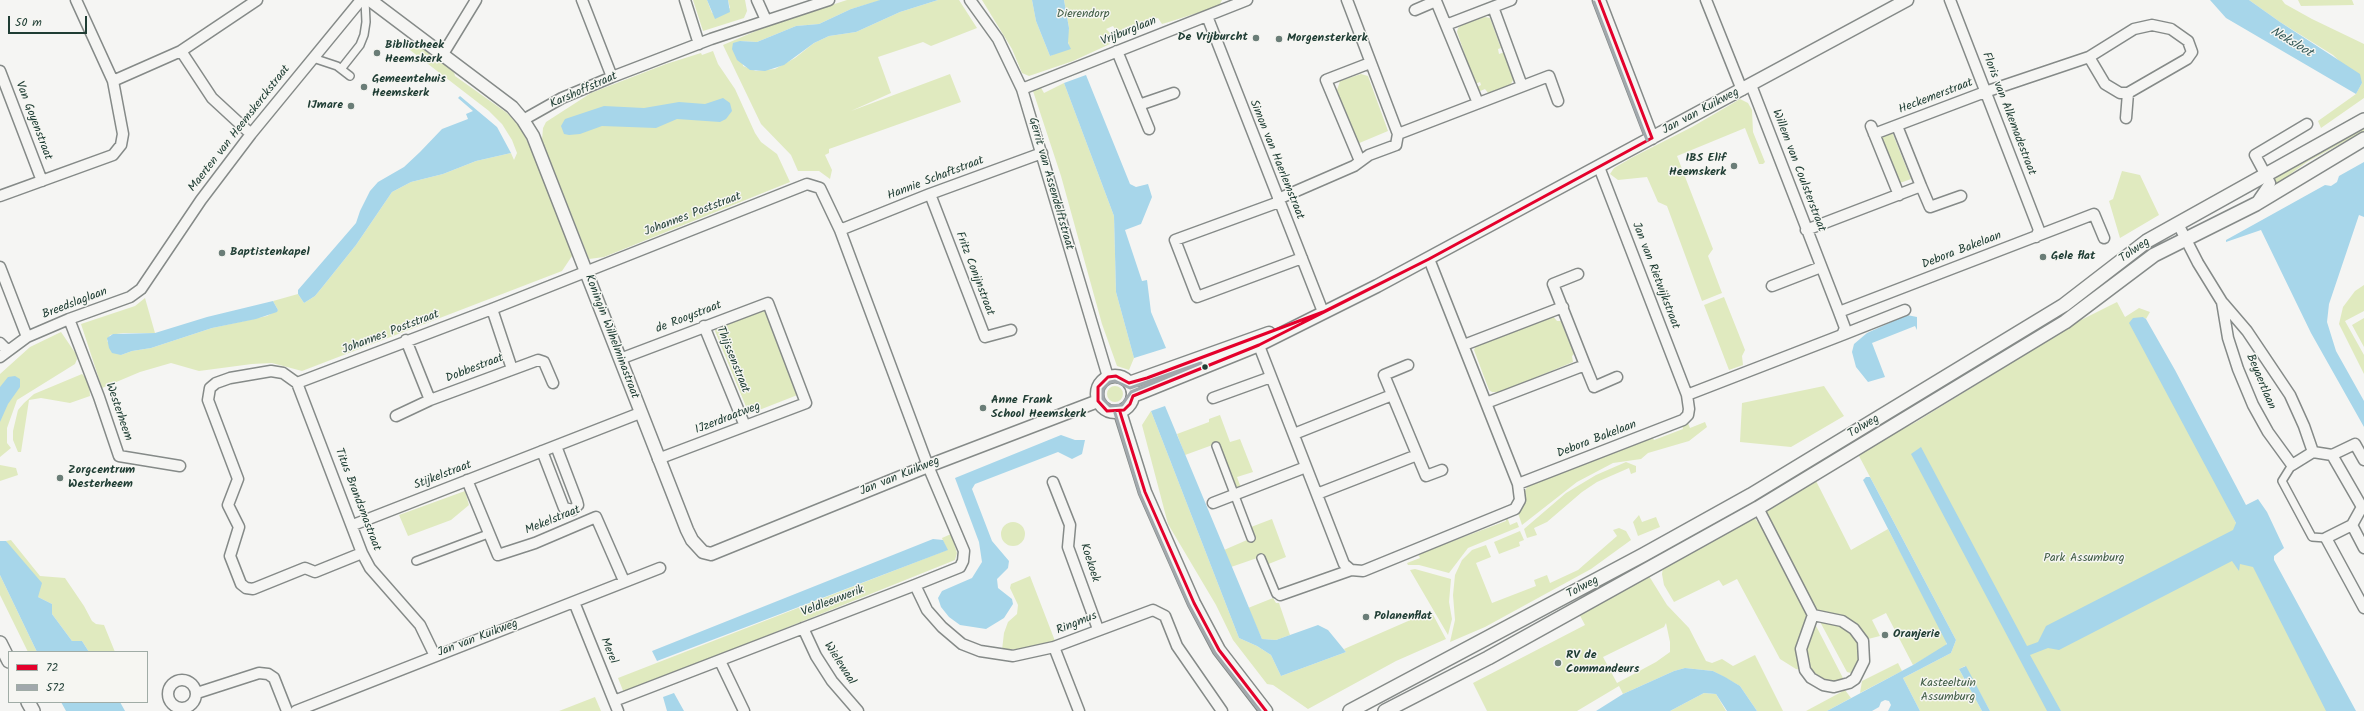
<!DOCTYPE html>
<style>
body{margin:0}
#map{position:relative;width:2364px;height:711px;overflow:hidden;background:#f5f5f3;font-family:Kalam,sans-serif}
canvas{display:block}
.legend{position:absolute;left:8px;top:651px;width:140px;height:52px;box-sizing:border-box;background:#f6f6f2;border:1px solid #a0aca6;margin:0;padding:5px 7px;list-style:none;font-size:12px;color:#1f3d34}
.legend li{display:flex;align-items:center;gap:8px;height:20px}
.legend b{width:20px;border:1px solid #a0aca6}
.scale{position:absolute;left:8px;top:16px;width:79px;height:18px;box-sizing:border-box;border:2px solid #1f3d34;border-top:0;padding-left:5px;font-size:12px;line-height:14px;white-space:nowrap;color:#1f3d34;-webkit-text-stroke:3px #f6f6f2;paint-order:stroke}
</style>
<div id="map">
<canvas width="2364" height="711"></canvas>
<ul class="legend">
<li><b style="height:5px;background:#e4002b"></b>72</li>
<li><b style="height:5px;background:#a1a8ac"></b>572</li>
</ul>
<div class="scale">50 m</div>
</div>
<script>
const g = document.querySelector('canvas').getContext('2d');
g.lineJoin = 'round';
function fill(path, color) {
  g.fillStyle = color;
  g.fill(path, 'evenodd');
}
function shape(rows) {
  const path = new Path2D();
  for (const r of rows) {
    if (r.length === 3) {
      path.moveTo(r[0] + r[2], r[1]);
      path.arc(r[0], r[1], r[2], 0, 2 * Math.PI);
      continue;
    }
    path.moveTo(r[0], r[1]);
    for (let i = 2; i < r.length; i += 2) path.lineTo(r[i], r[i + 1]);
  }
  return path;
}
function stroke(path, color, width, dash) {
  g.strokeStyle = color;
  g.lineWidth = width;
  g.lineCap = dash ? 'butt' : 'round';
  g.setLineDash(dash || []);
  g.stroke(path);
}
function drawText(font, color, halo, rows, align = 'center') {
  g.font = font + ' Kalam,sans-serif';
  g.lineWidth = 3;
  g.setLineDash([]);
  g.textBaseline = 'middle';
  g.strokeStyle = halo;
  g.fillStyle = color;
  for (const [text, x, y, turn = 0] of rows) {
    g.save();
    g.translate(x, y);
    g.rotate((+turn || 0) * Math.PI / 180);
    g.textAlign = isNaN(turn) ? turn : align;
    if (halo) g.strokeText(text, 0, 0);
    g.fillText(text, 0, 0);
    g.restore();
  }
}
fill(shape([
 [693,0,707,0,712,13,730,8,728,0,745,0,747,11,744,18,703,31],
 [847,0,882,0,851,9,819,24,796,26,757,42,740,41,743,66,756,71,775,69,795,58,814,43,829,36,856,32,900,12,938,0,959,0,977,28,931,46,923,42,878,57,891,93,851,111,950,74,961,102,829,149,829,153,825,155,832,170,830,179,819,171,798,171,791,155,761,124,723,45,770,25],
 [982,0,1032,0,1036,21,1050,56,1069,47,1067,36,1069,28,1064,0,1222,0,1219,6,1172,21,1162,24,1158,18,1140,22,1120,36,1113,26,1106,29,1110,33,1110,44,1073,61,1029,76,1022,73,1012,49],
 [2249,0,2282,0,2285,4,2312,19,2364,44,2364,98,2321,128,2318,121,2356,94,2362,83,2333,55,2280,22],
 [2298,0,2352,0,2354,5,2301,6],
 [1485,17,1490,18,1501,48,1498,49,1499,54,1505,52,1514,79,1510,85,1488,93,1485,89,1478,92,1477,87,1481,85,1480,82,1475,84,1457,32,1458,28,1463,24],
 [409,42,415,46,422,47,454,72,455,76,507,113,520,127,528,143,531,144,574,253,562,271,302,371,272,363,252,364,199,371,171,363,140,372,102,388,81,324,135,306,145,298,155,333,123,333,110,335,107,341,121,355,132,351,151,348,212,328,267,316,278,310,273,301,298,294,304,303,315,296,324,285,356,245,392,192,411,182,443,174,476,161,511,153,514,160,517,153,512,140,502,124,489,111,406,47],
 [713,51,718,64,735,89,755,133,761,142,777,154,790,182,604,257,589,259,542,140,543,128,546,122,591,93,666,64,701,53,702,55],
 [1361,74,1368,76,1388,131,1357,144,1337,90,1340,81],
 [1064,83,1114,216,1116,292,1134,358,1129,370,1117,366,1102,324,1061,176,1033,91,1040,86,1044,93],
 [1740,99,1748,103,1752,110,1753,132,1765,162,1763,164,1759,164,1745,128,1677,156,1713,249,1708,256,1722,293,1702,301,1667,206,1658,202,1647,177,1618,180,1610,174,1614,168,1633,157,1692,127],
 [2364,125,2364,131,2307,162,2274,186,2275,180,2272,175],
 [1892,132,1911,179,1900,183,1880,136],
 [2122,171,2140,175,2159,215,2120,238,2109,201,2113,199],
 [2364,285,2364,311,2345,321,2364,355,2364,374,2339,324,2343,307,2355,291],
 [1724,297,1745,350,1742,356,1743,365,1729,370,1704,305],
 [2117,302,2125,317,2139,308,2150,312,2146,319,2143,317,2231,513,2328,711,1990,711,1965,666,1959,669,1982,711,1920,711,1903,678,1951,653,1956,640,1859,456,1861,450,1916,422,2079,321],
 [764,307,800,394,749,414,715,331,716,325],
 [1552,315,1557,321,1561,321,1574,354,1572,356,1573,362,1500,392,1492,392,1489,390,1474,350,1476,345],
 [2364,318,2364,347,2352,325],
 [61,332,76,354,77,359,75,364,17,400,7,428,7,443,11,448,0,457,0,374,30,347],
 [82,374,89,381,90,396,70,403,41,398,29,400,21,452,18,452,13,440,13,431,18,410,24,403,34,394],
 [1115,394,8],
 [1824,386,1844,416,1791,447,1740,442,1742,403],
 [1151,411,1239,638,1257,646,1271,655,1281,676,1346,652,1344,649,1431,611,1446,639,1396,661,1308,709,1273,685,1267,684,1233,640,1216,605,1168,524,1142,425],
 [1220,415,1230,442,1240,439,1253,472,1237,477,1241,488,1235,486,1231,478,1218,443,1185,455,1177,434,1209,422,1209,419],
 [1705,422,1707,427,1689,441,1648,453,1641,459,1613,463,1577,482,1522,525,1518,513,1526,502,1525,491,1528,485,1652,437,1654,440,1683,429,1682,425,1688,423,1690,428],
 [1626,462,1636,466,1636,472,1631,474,1629,468,1597,482,1582,492,1547,522,1534,528,1537,535,1527,538,1524,529,1566,493,1596,475],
 [0,465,16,468,18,475,0,481],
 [1813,475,1851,550,1888,529,1947,641,1946,646,1913,665,1886,613,1872,620,1880,636,1868,639,1855,625,1817,614,1761,509],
 [465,491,469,505,451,520,408,536,399,515],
 [1639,515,1642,522,1656,517,1660,527,1638,536,1633,522],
 [1507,517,1510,525,1517,522,1519,527,1468,548,1449,573,1419,565,1408,565,1407,563,1420,558,1418,554,1506,521,1505,518],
 [1754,517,1760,525,1811,618,1802,670,1796,669,1780,659,1737,579,1723,586,1719,580,1674,602,1664,585,1662,574,1663,568],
 [1272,519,1286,557,1266,565,1263,556,1231,567,1224,550,1254,537,1251,527],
 [1013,534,12],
 [1619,528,1626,531,1631,540,1591,569,1485,627,1450,642,1455,620,1453,595,1455,575,1462,560,1472,550,1486,545,1491,557,1476,563,1492,603,1536,586,1534,580,1547,575,1550,583,1578,570,1617,536,1613,530],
 [1520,531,1524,540,1519,542,1520,546,1499,554,1494,542],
 [951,534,957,553,955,560,624,693,618,678,947,550,942,538],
 [11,540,40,576,65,578,84,606,92,621,96,624,104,625,115,652,89,652,82,641,72,641,52,614,52,604,38,597,6,541],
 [1415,569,1451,579,1449,602,1452,619,1448,635,1410,570],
 [0,575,37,652,28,652,0,595],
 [1030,576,1055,641,1031,648,1002,650,1004,633,1008,622,1017,614,1018,605,1010,588,1011,584],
 [1649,576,1667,605,1689,628,1706,661,1712,663,1722,659,1733,666,1755,655,1783,711,1757,711,1740,686,1713,671,1685,668,1674,671,1623,694,1619,686,1577,711,1487,711,1473,683,1585,625,1577,610],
 [1666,623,1670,642,1670,652,1656,662,1617,683,1603,657,1664,627],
 [1273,598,1276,603,1279,603,1290,635,1276,640,1262,639,1248,608],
 [1818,618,1846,625,1863,649,1855,674,1847,672],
 [1813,620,1843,678,1843,684,1815,679,1803,658],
 [1898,663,1902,671,1860,693,1862,681],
 [1845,690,1851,698,1827,711,1806,711],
 [1704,693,1716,694,1726,711,1670,711],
 [595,697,601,711,559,711]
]), '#e0eabf');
fill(shape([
 [707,0,728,0,730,12,715,19],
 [880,0,938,0,900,12,856,32,829,36,814,43,784,65,765,71,750,70,737,60,732,49,733,43,740,41,757,42,796,26,819,24,851,9],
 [1032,0,1064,0,1069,28,1068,43,1071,49,1050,56,1036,21],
 [2210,0,2249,0,2280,22,2360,74,2362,83,2356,94,2226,18],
 [1086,75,1130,184,1136,187,1148,184,1152,197,1141,224,1125,230,1142,281,1147,280,1151,312,1166,348,1134,358,1116,292,1114,216,1064,83],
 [460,96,497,127,511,153,476,161,443,174,411,182,392,192,356,245,324,285,315,296,304,303,298,294,298,290,356,223,360,211,370,191,378,182,404,167,420,152,442,129,468,119,466,114,473,111,458,98],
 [723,98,730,103,732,111,726,119,720,122,677,119,656,128,602,126,580,134,569,135,564,134,561,126,565,119,604,106,644,108,679,102,705,104],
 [2364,162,2364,217,2359,215,2329,304,2327,322,2336,351,2364,401,2364,427,2311,333,2261,230,2226,242,2226,240,2325,185,2331,186,2337,182,2339,176],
 [273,301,278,310,277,312,256,319,212,328,151,348,132,351,121,355,112,353,109,348,107,338,113,334,155,333,207,317],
 [1907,315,1917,317,1917,330,1915,326,1872,343,1885,377,1868,382,1856,367,1852,352,1854,344,1867,333],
 [2143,317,2146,319,2175,370,2246,505,2258,499,2267,512,2284,548,2274,556,2274,560,2356,711,2326,711,2253,567,2240,564,2239,571,2232,561,2059,650,2048,648,2030,655,2061,711,2047,711,1911,454,1921,447,2027,646,2038,642,2046,626,2233,530,2236,523,2129,323,2133,318],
 [15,376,20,379,20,387,8,404,0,422,0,387,8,377],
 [1165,406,1262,639,1276,640,1318,625,1328,630,1346,652,1281,676,1271,655,1257,646,1239,638,1151,411],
 [1061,435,1075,440,1085,440,1082,454,1072,459,1058,452,975,484,972,489,992,541,1009,561,1008,568,997,579,998,588,1012,599,1013,604,1004,618,986,629,960,625,949,617,941,607,938,598,942,591,972,578,982,562,979,542,955,478],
 [1866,477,1870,477,1956,640,1951,653,1903,678,1920,711,1888,711,1891,705,1889,701,1885,700,1881,702,1879,707,1872,711,1827,711,1913,665,1947,644,1863,480],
 [933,539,943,540,948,550,657,661,652,651],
 [0,541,6,541,42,583,38,597,52,604,52,614,72,641,82,641,89,652,37,652,0,575],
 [1966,666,1990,711,1982,711,1959,669],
 [1685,668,1713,671,1725,677,1740,686,1757,711,1727,711,1716,694,1704,693,1670,711,1596,711,1623,694,1674,671],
 [674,693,684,711,667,711,663,697],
 [61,702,120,702,125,711,66,711]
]), '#a7d6ea');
const pedestrian = shape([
 [313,58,337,66,350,76],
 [341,69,360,45,364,35,366,22,365,0],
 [1216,446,1251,538],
 [2292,465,2282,481,2312,537,2326,538],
 [1261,558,1276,594,1280,595],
 [416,561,488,534]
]);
const minor = shape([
 [582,0,612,77],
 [685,0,699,44],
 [757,0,766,20],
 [970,0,998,39,1022,89,1108,377],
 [1347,0,1398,134,1549,76,1558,101],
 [1706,0,1742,90],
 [1950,0,2039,230,2036,237],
 [1493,7,1522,86],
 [1415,10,1436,1,1478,103],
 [1207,16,1323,312],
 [1446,25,1511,0],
 [181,51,212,98,251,134],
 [1117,51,1149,129],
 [443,54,476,0],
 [0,71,42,181],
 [113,81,181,51,257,0],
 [1751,85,1839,312],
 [1022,89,1247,0],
 [1139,105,1174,93],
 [2126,118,2128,93],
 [523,120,562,98,612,77,711,39,829,0],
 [1871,126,1899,195],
 [1874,134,1985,92,2089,57,2134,29,2152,25,2171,29,2188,41,2192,52,2187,59,2128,93,2120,93,2105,84,2089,57],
 [1360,161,1326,80,1370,63],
 [1599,167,1687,395],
 [1921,186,1930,207,1961,196],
 [930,194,985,337,1011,330],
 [0,196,113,155,121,145,123,134,113,81,76,0],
 [1278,199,1354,166,1369,155,1396,145,1398,134],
 [2259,199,2270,183,2255,155,2307,124],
 [1279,202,1175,240,1197,297,1302,258],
 [2178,224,2198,263,2222,302,2228,338,2238,369,2253,405,2268,432,2292,465,2313,452,2332,455,2362,507,2352,525],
 [840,230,930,194,1042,153],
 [1806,230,1921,186,1897,126],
 [1429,259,1518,484],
 [0,267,27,337],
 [1772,286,1821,267],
 [2223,303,2247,331,2290,395,2304,426,2313,452],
 [492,309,512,369],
 [69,319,99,397,119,456,180,466],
 [704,326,745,426],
 [1842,335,1905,310],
 [1256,338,1344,564,1351,570,1363,571,1515,509,1520,500,1518,484,1683,420,1688,415,1689,409,1687,395,1842,335,1845,328,1839,312,2094,214,2104,238],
 [406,340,430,400],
 [0,343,8,351],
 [1464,345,1563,307],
 [0,357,27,337,69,319,130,297,141,289,201,200,251,134,361,0],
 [620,359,768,303,806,403,658,459],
 [1408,365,1384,375,1426,476,1442,470],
 [1585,365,1594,387,1617,377],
 [297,383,492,309,807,184,820,188,840,230,928,466,964,551,963,561,960,567,915,585,614,701],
 [1213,398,1271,377],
 [1486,403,1585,365,1553,284,1578,274],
 [396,416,430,400,538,360,544,362,553,383],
 [1294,434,1392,395],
 [542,451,564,508,573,510,578,505,577,501,556,446],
 [2332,455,2355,444,2364,460],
 [467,480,498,555,535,543,596,517,624,581],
 [1053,482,1070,525,1068,547,1098,629],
 [1317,494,1417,455],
 [1213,503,1306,467],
 [1758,508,1813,615,1842,621,1854,629,1863,641,1864,661,1855,679,1849,683,1834,687,1823,685,1811,678,1805,670,1801,649,1813,615],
 [353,525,640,413],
 [2364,548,2352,525,2326,538,2364,608],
 [362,553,315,572,305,568,253,589,246,588,241,584,230,556,239,527,228,505,238,479,208,400,210,388,216,383,230,378,271,371,283,373,297,383,362,553,370,568,420,625,435,656],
 [915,585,927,610,942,627,962,644,980,651,1013,656,1054,647,1153,610,1165,616,1177,646,1222,711],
 [1280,595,1351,570],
 [574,602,618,711],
 [803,628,816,656,832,681,858,711],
 [1054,647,1079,711],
 [720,661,744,711],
 [182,694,14],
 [197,693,259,673,268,674,274,678,287,711],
 [296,711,660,568]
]);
const tertiary = shape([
 [370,0,512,107,523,120,533,136,687,530,692,540,703,552,711,554,928,466,1098,401],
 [1599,0,1652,138],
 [1115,394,18],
 [1129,383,1269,333],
 [1133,396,1259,345,1377,286,1907,0],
 [1120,412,1145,492,1194,603,1219,650,1266,711]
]);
const secondary = shape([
 [0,643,9,661],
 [28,702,33,711],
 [1350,711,1643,555,1751,495,2064,305,2147,241,2364,120],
 [1385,711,1488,658,1758,508,2065,322,2154,255,2256,204,2364,139]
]);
stroke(pedestrian, '#858a88', 10);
stroke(minor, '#858a88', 13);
stroke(tertiary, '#858a88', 15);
stroke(secondary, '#858a88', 16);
stroke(pedestrian, '#f5f5f3', 7);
stroke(minor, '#f5f5f3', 10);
stroke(tertiary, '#f5f5f3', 12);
stroke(secondary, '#f5f5f3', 13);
stroke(shape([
 [1599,0,1652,138],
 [1652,138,1641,144,1429,259,1652,138],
 [1429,259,1259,345,1133,396,1130,404,1124,410,1107,411,1098,401,1098,387,1108,377,1116,376,1129,383,1147,378,1323,312,1429,259],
 [1120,412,1145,492,1194,603,1219,650,1266,711]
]), '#e4002b', 3);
stroke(shape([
 [1594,2,1647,140],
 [1201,363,1131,392,1122,405,1110,406,1103,399,1103,389,1110,382,1115,381,1130,388,1201,363],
 [1115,413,1140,494,1189,605,1215,653,1260,711]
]), '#a1a8ac', 3);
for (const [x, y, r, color] of [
 [1256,38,4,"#6a7d77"],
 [1279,39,4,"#6a7d77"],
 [377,53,4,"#6a7d77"],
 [364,87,4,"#6a7d77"],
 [351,106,4,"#6a7d77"],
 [1734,166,4,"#6a7d77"],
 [222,253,4,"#6a7d77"],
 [2043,257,4,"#6a7d77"],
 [1205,367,3.5,"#1f3d34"],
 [983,408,4,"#6a7d77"],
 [60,478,4,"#6a7d77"],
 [1366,617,4,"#6a7d77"],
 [1885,635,4,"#6a7d77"],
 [1558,663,4,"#6a7d77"]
]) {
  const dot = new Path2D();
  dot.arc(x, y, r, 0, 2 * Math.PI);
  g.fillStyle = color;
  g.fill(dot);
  stroke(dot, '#f6f6f2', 1.5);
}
drawText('12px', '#425e47', '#f6f6f2', [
 ["Dierendorp",1083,15],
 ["Park Assumburg",2084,559],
 ["Kasteeltuin",1948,684],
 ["Assumburg",1948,698]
]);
drawText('12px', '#1f3d34', '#f6f6f2', [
 ["Vrijburglaan",1129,32,-22],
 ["Karshoffstraat",584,91,-24],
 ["Heckemerstraat",1936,97,-21],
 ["Jan van Kuikweg",1701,112,-28],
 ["Floris van Alkemadestraat",2008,114,69],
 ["Van Goyenstraat",33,121,69],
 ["Maerten van Heemskerckstraat",240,129,-52],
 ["Simon van Haerlemstraat",1276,160,68],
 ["Willem van Coulsterstraat",1798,171,69],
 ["Hannie Schaftstraat",936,179,-21],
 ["Gerrit van Assendelftstraat",1050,184,74],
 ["Johannes Poststraat",693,215,-21],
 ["Debora Bakelaan",1962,251,-21],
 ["Tolweg",2135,251,-35],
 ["Fritz Conijnstraat",974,274,69],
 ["Jan van Rietwijkstraat",1655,276,69],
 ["Breedslaglaan",75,304,-21],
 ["de Rooystraat",689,318,-21],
 ["Johannes Poststraat",391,333,-21],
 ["Koningin Wilhelminastraat",611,337,69],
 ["Thijssenstraat",732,360,68],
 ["Dobbestraat",475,369,-21],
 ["Beyaertlaan",2260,382,67],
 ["Westerheem",118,412,71],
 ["IJzerdraatweg",728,419,-21],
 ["Tolweg",1864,427,-31],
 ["Debora Bakelaan",1597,440,-21],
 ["Stijkelstraat",443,476,-21],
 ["Jan van Kuikweg",900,477,-22],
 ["Titus Brandsmastraat",357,500,69],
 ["Mekelstraat",553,521,-22],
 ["Koekoek",1089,563,72],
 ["Tolweg",1583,588,-28],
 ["Veldleeuwerik",833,602,-21],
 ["Ringmus",1077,624,-22],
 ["Jan van Kuikweg",478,639,-21],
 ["Merel",608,651,68],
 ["Wielewaal",839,664,57]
]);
drawText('bold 12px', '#1f3d34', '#f6f6f2', [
 ["De Vrijburcht",1248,38,"right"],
 ["Morgensterkerk",1287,39],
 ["Bibliotheek",385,46],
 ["Heemskerk",385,60],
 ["Gemeentehuis",372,80],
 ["Heemskerk",372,94],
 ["IJmare",343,106,"right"],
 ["IBS Elif",1726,159,"right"],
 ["Heemskerk",1726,173,"right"],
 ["Baptistenkapel",230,253],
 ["Gele flat",2051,257],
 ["Anne Frank",991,401],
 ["School Heemskerk",991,415],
 ["Zorgcentrum",68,471],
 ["Westerheem",68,485],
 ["Polanenflat",1374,617],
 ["Oranjerie",1893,635],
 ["RV de",1566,656],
 ["Commandeurs",1566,670]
], 'left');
drawText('italic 13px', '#335958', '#f6f6f2', [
 ["Neksloot",2291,43,31]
]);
</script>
